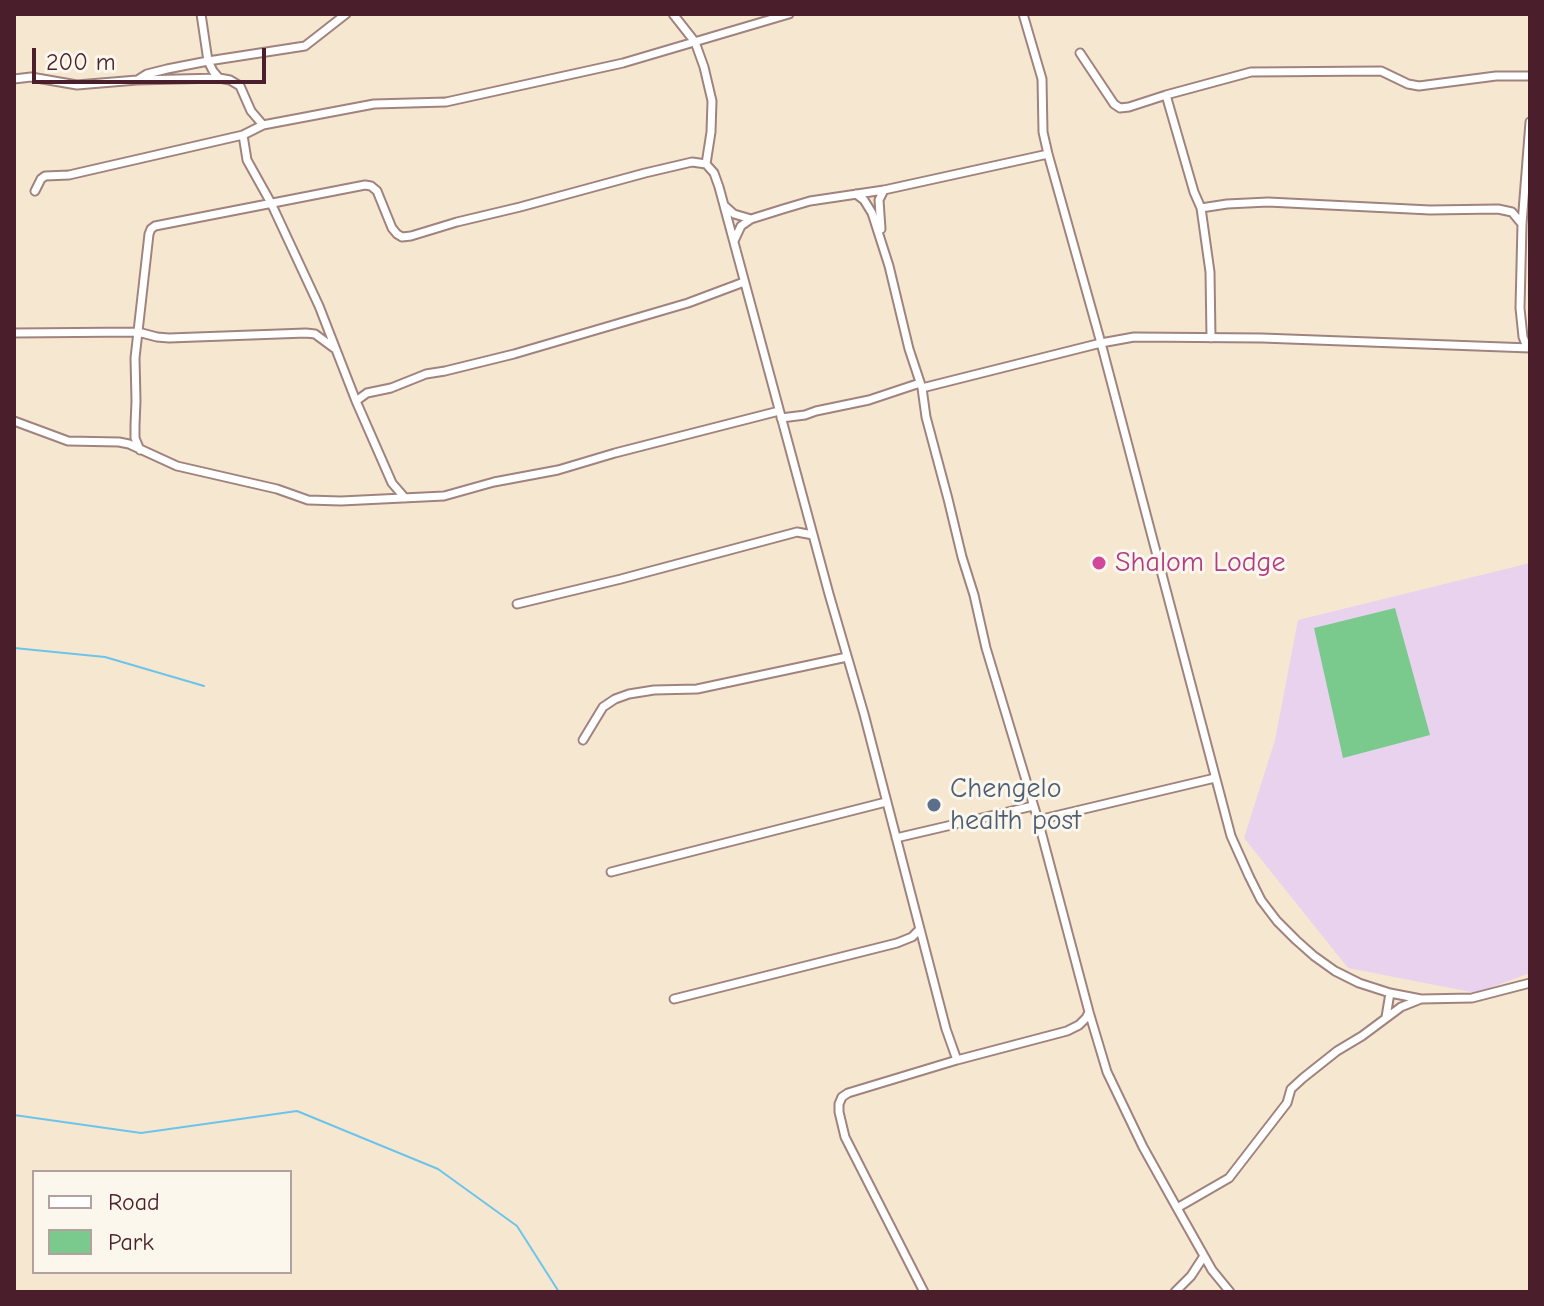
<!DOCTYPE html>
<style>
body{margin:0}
#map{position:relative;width:1544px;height:1306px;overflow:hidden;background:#f6e7d1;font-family:"Comic Neue",sans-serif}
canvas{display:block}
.frame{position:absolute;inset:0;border:16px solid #4a1f2b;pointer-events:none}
.legend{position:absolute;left:32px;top:1170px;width:260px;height:104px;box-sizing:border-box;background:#fbf7ec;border:2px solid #b4a19f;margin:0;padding:10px 14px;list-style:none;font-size:24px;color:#4a1f2b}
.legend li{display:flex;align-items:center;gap:16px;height:40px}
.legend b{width:40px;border:2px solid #b4a19f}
.scale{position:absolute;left:32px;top:48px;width:234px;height:36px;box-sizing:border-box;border:4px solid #4a1f2b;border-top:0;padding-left:10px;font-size:24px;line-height:28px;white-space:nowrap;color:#4a1f2b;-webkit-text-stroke:6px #fbf7ec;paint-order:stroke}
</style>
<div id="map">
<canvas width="1544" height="1306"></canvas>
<div class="frame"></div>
<ul class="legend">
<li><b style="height:10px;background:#fff"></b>Road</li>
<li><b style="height:22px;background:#79ca8c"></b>Park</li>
</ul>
<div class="scale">200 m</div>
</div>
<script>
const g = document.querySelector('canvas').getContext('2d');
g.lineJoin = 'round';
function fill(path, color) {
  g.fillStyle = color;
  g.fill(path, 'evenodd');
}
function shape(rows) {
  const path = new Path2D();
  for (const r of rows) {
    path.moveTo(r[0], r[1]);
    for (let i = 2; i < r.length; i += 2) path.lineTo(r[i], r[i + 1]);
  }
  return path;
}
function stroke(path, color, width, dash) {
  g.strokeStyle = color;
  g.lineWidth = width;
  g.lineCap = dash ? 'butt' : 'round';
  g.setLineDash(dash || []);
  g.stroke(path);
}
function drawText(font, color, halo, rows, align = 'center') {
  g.font = font + ' "Comic Neue",sans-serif';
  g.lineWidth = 6;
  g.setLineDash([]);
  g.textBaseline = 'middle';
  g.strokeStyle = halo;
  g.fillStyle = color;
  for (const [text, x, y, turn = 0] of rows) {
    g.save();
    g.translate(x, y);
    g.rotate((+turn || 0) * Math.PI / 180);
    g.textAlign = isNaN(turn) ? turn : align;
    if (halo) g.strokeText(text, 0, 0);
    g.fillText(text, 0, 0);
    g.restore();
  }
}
fill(shape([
 [1530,563,1530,973,1476,993,1348,968,1244,838,1275,740,1298,620]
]), '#e9d2ed');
fill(shape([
 [1395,608,1430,735,1343,758,1314,628]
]), '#79ca8c');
stroke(shape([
 [14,648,105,657,204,686],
 [14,1115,141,1133,297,1111,438,1169,517,1226,559,1292]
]), '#6dc4ea', 2);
const minor = shape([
 [201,14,208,61,213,71,219,78],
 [673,14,695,42,704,67,712,101,711,132,706,164],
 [1023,14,1042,79,1043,132,1048,154,1101,343,1231,836,1249,876,1261,900,1277,921,1296,940,1314,956,1335,971,1359,983,1390,993,1421,999,1472,998,1530,983],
 [1080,53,1114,104,1120,108,1129,107,1166,95,1251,72,1381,71,1408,84,1419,86,1496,76,1530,76],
 [14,79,31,77,77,85,137,80,219,78,230,80,240,86,251,111,263,125,374,104,446,102,623,63,789,14],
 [139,79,147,74,167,69,208,61,305,46,346,14],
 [1166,95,1194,192,1201,208,1210,272,1211,338],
 [263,125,243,135,247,160,271,203,319,306,356,401,392,483,405,498],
 [35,191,41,179,45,176,69,175,243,135],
 [856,194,864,200,872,213,889,266,909,349,922,388,926,417,948,499,962,557,974,595,986,648,1038,820,1089,1012,1107,1072,1143,1147,1177,1208,1212,1270,1230,1292],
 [725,206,734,214,751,219],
 [1201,208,1227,204,1268,202,1430,210,1498,209,1512,212,1522,224],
 [881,229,879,200,884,190],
 [734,241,741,226,751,219,783,209,810,201,884,190,1048,154],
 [14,333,138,332,157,337,169,338,306,333,315,334,334,348],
 [1527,347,1523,337,1520,308,1522,224,1530,122],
 [922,388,1101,343,1134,337,1262,338,1530,348],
 [356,401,367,393,391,388,426,374,445,371,514,354,688,303,744,282],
 [781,418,805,415,816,411,869,400,920,383],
 [14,421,68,441,119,442,129,444,177,466,277,489,308,500,341,501,444,496,494,482,558,470,615,453,779,411],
 [140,450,135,438,135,425,136,401,135,358,149,234,151,229,155,226,365,185,371,186,377,191,392,228,397,234,402,237,411,236,457,222,520,207,645,173,692,162,706,164,714,173,719,187,829,594,864,714,946,1029,957,1060],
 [517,604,621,579,797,532,813,535],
 [583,740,603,707,615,699,629,694,654,690,697,689,847,657],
 [1038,820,1215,778],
 [896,838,1033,806],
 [611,872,886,802],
 [674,999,897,943,912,937,920,929],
 [1386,1017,1390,993],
 [1177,1208,1229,1178,1287,1103,1291,1089,1303,1078,1337,1051,1362,1036,1401,1007,1421,999],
 [924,1292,845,1137,839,1112,839,1104,842,1097,848,1093,957,1060,1067,1031,1079,1025,1086,1018,1089,1012],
 [1175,1292,1191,1276,1204,1256]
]);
stroke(minor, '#a0837e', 11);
stroke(minor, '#fff', 7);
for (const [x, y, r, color] of [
 [1099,563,8,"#d1479c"],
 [934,805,8,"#5c6f8a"]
]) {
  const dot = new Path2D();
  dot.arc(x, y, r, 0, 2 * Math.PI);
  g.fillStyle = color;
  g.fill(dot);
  stroke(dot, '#fbf7ec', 3);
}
drawText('28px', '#b23c85', '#fbf7ec', [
 ["Shalom Lodge",1115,563]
], 'left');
drawText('28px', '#4e5e75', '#fbf7ec', [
 ["Chengelo",950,789],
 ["health post",950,821]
], 'left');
</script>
